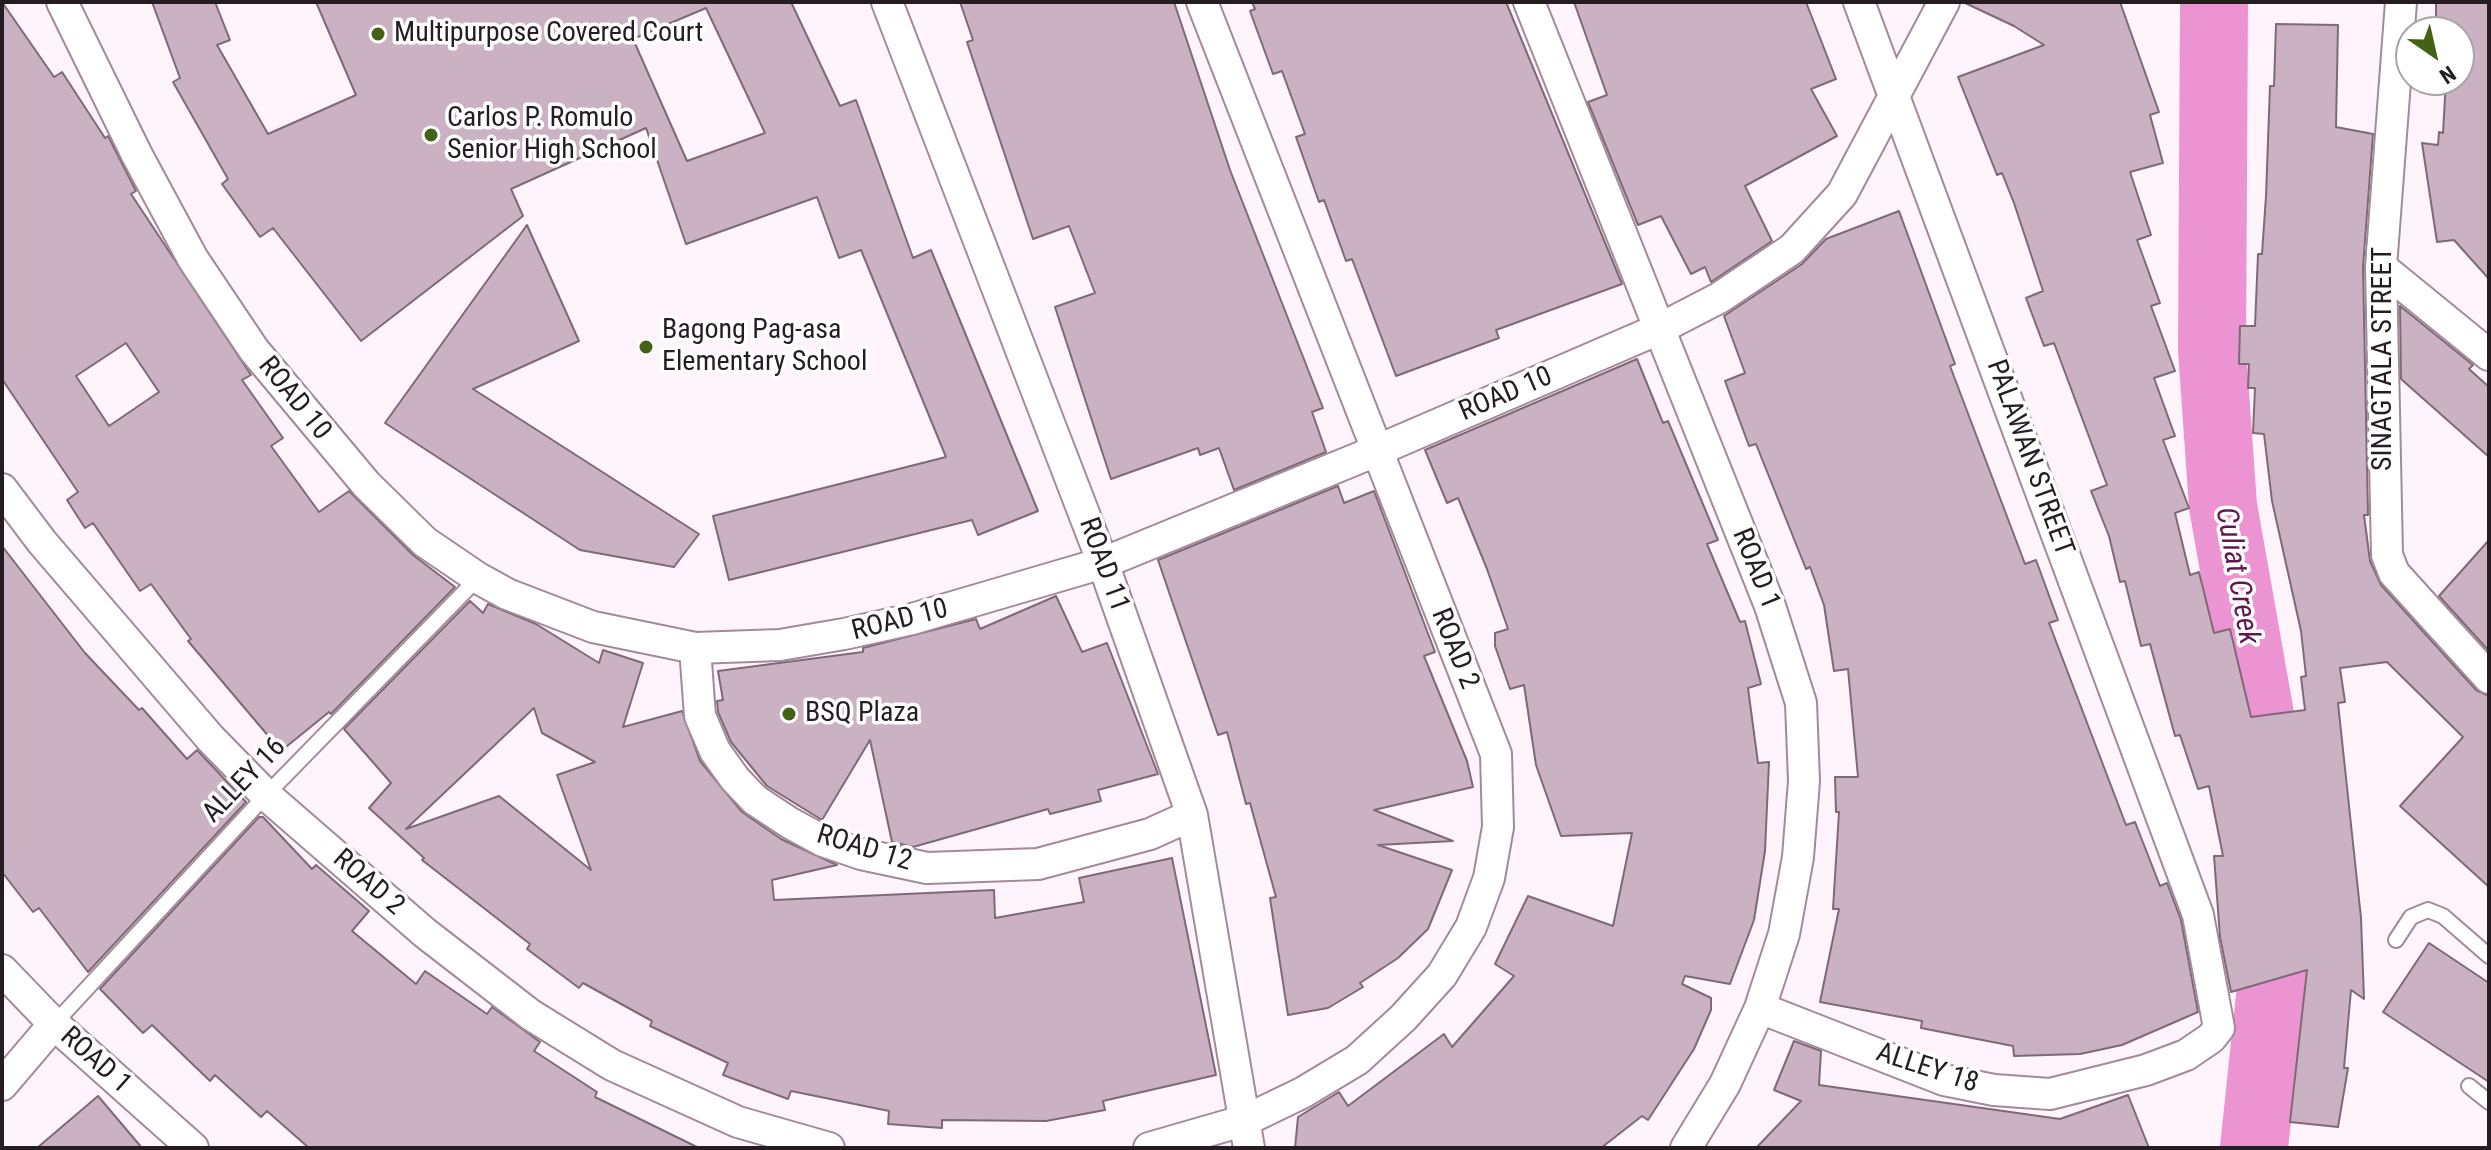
<!DOCTYPE html>
<style>
body{margin:0}
#map{position:relative;width:2491px;height:1150px;overflow:hidden;background:#fff4fb;font-family:"Roboto Condensed",sans-serif}
canvas{display:block}
.frame{position:absolute;inset:0;border:4px solid #261d23;pointer-events:none}
.north{position:absolute;left:2395px;top:16px;width:80px;height:80px;box-sizing:border-box;background:#fff;border:2px solid #a8a5a7;border-radius:50%;rotate:146deg;font-size:22px;font-weight:700;line-height:32px;text-align:center;color:#261d23}
.north::after{content:'';display:block;margin:auto;width:28px;height:36px;background:#446215;clip-path:polygon(50% 0,100% 100%,50% 72%,0 100%)}
</style>
<div id="map">
<canvas width="2491" height="1150"></canvas>
<div class="frame"></div>
<div class="north">N</div>
</div>
<script>
const g = document.querySelector('canvas').getContext('2d');
g.lineJoin = 'round';
function shape(rows) {
  const path = new Path2D();
  for (const r of rows) {
    path.moveTo(r[0], r[1]);
    for (let i = 2; i < r.length; i += 2) path.lineTo(r[i], r[i + 1]);
  }
  return path;
}
function stroke(path, color, width, dash) {
  g.strokeStyle = color;
  g.lineWidth = width;
  g.lineCap = dash ? 'butt' : 'round';
  g.setLineDash(dash || []);
  g.stroke(path);
}
function fill(path, color) {
  g.fillStyle = color;
  g.fill(path, 'evenodd');
}
function drawText(font, color, halo, rows, align = 'center') {
  g.font = font + ' "Roboto Condensed",sans-serif';
  g.lineWidth = 7;
  g.setLineDash([]);
  g.textBaseline = 'middle';
  g.strokeStyle = halo;
  g.fillStyle = color;
  for (const [text, x, y, turn = 0] of rows) {
    g.save();
    g.translate(x, y);
    g.rotate((+turn || 0) * Math.PI / 180);
    g.textAlign = isNaN(turn) ? turn : align;
    if (halo) g.strokeText(text, 0, 0);
    g.fillText(text, 0, 0);
    g.restore();
  }
}
stroke(shape([
 [2214,2,2212,350,2223,506,2266,749,2272,863,2275,949,2254,1148]
]), '#ec94d2', 68);
const building = shape([
 [2,2,54,77,62,72,105,138,108,136,136,191,131,194,251,375,242,380,283,438,271,446,319,512,349,491,413,555,455,587,331,714,329,712,281,751,188,641,191,639,151,584,140,591,93,523,85,528,67,500,78,492,2,379,2,2],
 [126,343,159,392,109,426,76,376,126,343],
 [152,2,215,2,230,40,217,45,268,134,356,95,316,2,791,2,840,106,856,100,913,258,931,250,1038,511,978,535,972,520,729,580,713,516,946,457,861,250,839,258,817,197,686,244,646,128,511,189,523,216,361,341,273,228,260,237,222,184,228,179,173,82,180,78,152,2],
 [706,8,765,133,687,161,633,39,706,8],
 [960,2,1174,2,1230,170,1323,408,1312,412,1326,452,1234,490,1219,448,1200,455,1198,448,1111,479,1055,307,1095,293,1069,226,1033,239,967,42,973,40,960,2],
 [1252,2,1506,2,1622,284,1496,330,1499,338,1396,376,1352,259,1346,261,1324,200,1319,202,1296,137,1305,134,1282,71,1273,74,1250,11,1255,9,1252,2],
 [1574,2,1806,2,1836,79,1811,89,1837,136,1745,186,1772,241,1711,282,1705,267,1691,274,1661,216,1638,225,1588,102,1607,95,1574,2],
 [1963,2,2120,2,2159,112,2150,115,2163,163,2130,172,2151,235,2137,240,2160,303,2151,306,2175,371,2154,378,2175,436,2163,440,2189,508,2175,513,2190,575,2199,572,2214,633,2230,629,2251,717,2305,710,2301,677,2306,676,2301,631,2272,501,2264,434,2253,433,2255,388,2248,388,2249,364,2239,364,2240,326,2255,326,2258,254,2262,254,2266,196,2270,86,2274,86,2276,24,2338,25,2336,127,2373,134,2363,267,2368,515,2364,515,2370,561,2381,585,2476,690,2489,696,2489,887,2400,806,2463,737,2387,662,2340,668,2345,702,2338,703,2361,918,2364,999,2351,990,2344,1068,2348,1068,2338,1127,2290,1122,2307,970,2231,992,2220,937,2214,856,2223,856,2209,786,2198,789,2180,735,2175,736,2150,644,2141,646,2125,581,2120,582,2109,536,2091,491,2107,485,2054,343,2044,346,2026,298,2043,291,2014,203,2002,173,1997,175,1958,77,2044,45,2014,26,1963,2],
 [2436,2,2489,2,2489,279,2454,240,2437,242,2422,143,2438,145,2439,132,2443,133,2446,80,2459,80,2459,32,2436,32,2436,2],
 [1899,211,1955,364,1950,366,2025,564,2036,560,2058,620,2049,623,2126,825,2135,822,2160,886,2167,883,2181,920,2198,1012,2122,1045,2080,1054,2014,1056,2013,1046,1921,1028,1922,1021,1820,1002,1839,909,1833,909,1839,812,1836,812,1835,777,1858,777,1848,669,1834,671,1824,605,1810,567,1806,569,1756,444,1749,446,1725,381,1745,373,1724,316,1802,264,1826,239,1899,211],
 [527,225,579,341,473,389,699,534,674,567,580,550,385,423,527,225],
 [2400,306,2473,365,2469,369,2489,387,2489,457,2401,379,2400,306],
 [1637,359,1663,423,1668,421,1718,540,1707,544,1740,622,1745,621,1761,684,1748,688,1758,763,1769,762,1765,851,1754,920,1730,984,1685,976,1682,984,1711,998,1711,1010,1694,1049,1648,1120,1642,1116,1601,1148,1295,1148,1298,1117,1311,1109,1339,1092,1348,1106,1444,1034,1452,1047,1514,976,1495,964,1528,896,1613,926,1632,833,1561,836,1536,765,1524,685,1510,689,1495,646,1495,633,1508,629,1487,569,1458,498,1447,503,1425,450,1637,359],
 [1338,486,1344,503,1374,491,1435,652,1424,656,1467,761,1473,787,1374,810,1453,841,1378,845,1452,870,1428,929,1398,958,1360,983,1363,987,1328,1008,1288,1015,1270,898,1276,897,1250,803,1246,804,1227,732,1218,735,1158,560,1338,486],
 [2489,540,2489,651,2439,596,2489,540],
 [2,546,85,653,139,710,142,708,187,759,197,750,246,802,88,972,39,908,33,912,2,872,2,546],
 [1056,596,1082,652,1107,643,1158,774,1098,790,1101,801,1050,814,1048,809,913,847,892,842,870,740,822,820,767,786,731,742,718,712,717,701,723,700,718,671,863,652,863,648,976,619,980,629,1056,596],
 [470,601,483,613,488,604,536,624,599,663,603,650,643,663,623,727,682,711,700,761,742,812,781,839,837,865,772,880,774,900,994,890,995,918,1084,902,1079,878,1172,858,1216,1075,1103,1101,1105,1110,1046,1121,942,1120,942,1128,888,1124,889,1111,791,1091,788,1099,723,1075,728,1063,650,1026,652,1021,583,983,579,988,527,949,530,944,422,860,424,858,369,808,391,783,344,729,470,601],
 [534,708,542,733,595,762,557,775,591,870,499,796,406,829,534,708],
 [259,817,263,817,312,869,316,865,369,911,352,931,416,984,425,971,487,1014,492,1007,540,1042,534,1051,597,1092,595,1097,699,1148,309,1148,267,1111,261,1117,215,1075,210,1081,152,1025,143,1033,100,989,259,817],
 [2429,943,2489,983,2489,1082,2383,1012,2429,943],
 [1794,1041,1821,1051,1819,1085,2060,1119,2128,1095,2149,1148,1756,1148,1801,1101,1774,1090,1794,1041],
 [98,1096,142,1148,37,1148,98,1096]
]);
fill(building, '#cab2c2');
stroke(building, '#7f6977', 2);
const service = shape([
 [2396,940,2411,917,2428,910,2443,916,2489,956],
 [54,1024,266,795,478,578],
 [2469,1086,2489,1102]
]);
const minor = shape([
 [62,2,137,155,193,259,254,350,366,484,425,542,478,578,507,594,593,627,695,648,780,645,844,634,912,619,1103,563,1376,451,1659,329,1719,298,1792,249,1842,194,1944,2],
 [887,2,1103,563,1192,815,1249,1148],
 [1529,2,1770,606,1801,703,1804,781,1798,857,1784,934,1760,1008,1725,1084,1686,1148],
 [2401,2,2381,267,2387,555,2394,573,2489,678],
 [2381,267,2489,355],
 [2,489,42,542,211,739,266,795,425,933,531,1015,612,1065,738,1122,829,1148],
 [695,648,700,716,715,751,735,779,755,800,790,823,823,841,861,854,927,868,1038,864,1150,834,1192,815],
 [2,970,54,1024,193,1148],
 [1760,1008,1944,1080,1994,1090,2050,1094,2146,1070,2186,1055,2211,1038,2219,1028,2198,915,1859,2],
 [2,1085,54,1024],
 [1149,1148,1246,1120,1302,1093,1357,1060,1403,1018,1442,975,1471,927,1489,878,1498,827,1496,754,1202,2]
]);
stroke(service, '#a28a9a', 18);
stroke(minor, '#a28a9a', 34);
stroke(service, '#fff', 14);
stroke(minor, '#fff', 30);
for (const [x, y, r, color] of [
 [378,34,8,"#446215"],
 [431,135,8,"#446215"],
 [646,347,8,"#446215"],
 [789,714,8,"#446215"]
]) {
  const dot = new Path2D();
  dot.arc(x, y, r, 0, 2 * Math.PI);
  g.fillStyle = color;
  g.fill(dot);
  stroke(dot, '#fff', 3);
}
drawText('28px', '#261d23', '#fff', [
 ["Multipurpose Covered Court",394,34],
 ["Carlos P. Romulo",447,119],
 ["Senior High School",447,151],
 ["Bagong Pag-asa",662,331],
 ["Elementary School",662,363],
 ["BSQ Plaza",805,714]
], 'left');
drawText('28px', '#261d23', '#fff', [
 ["SINAGTALA STREET",2384,359,-90],
 ["ROAD 10",1506,395,-23],
 ["ROAD 10",294,399,51],
 ["PALAWAN STREET",2029,458,70],
 ["ROAD 11",1103,565,70],
 ["ROAD 1",1755,569,68],
 ["ROAD 10",900,621,-14],
 ["ROAD 2",1454,649,68],
 ["ALLEY 16",245,781,-46],
 ["ROAD 12",864,849,17],
 ["ROAD 2",368,883,41],
 ["ROAD 1",95,1061,42],
 ["ALLEY 18",1927,1069,18]
]);
drawText('italic 30px', '#631752', '#fff', [
 ["Culiat Creek",2236,576,80]
]);
</script>
